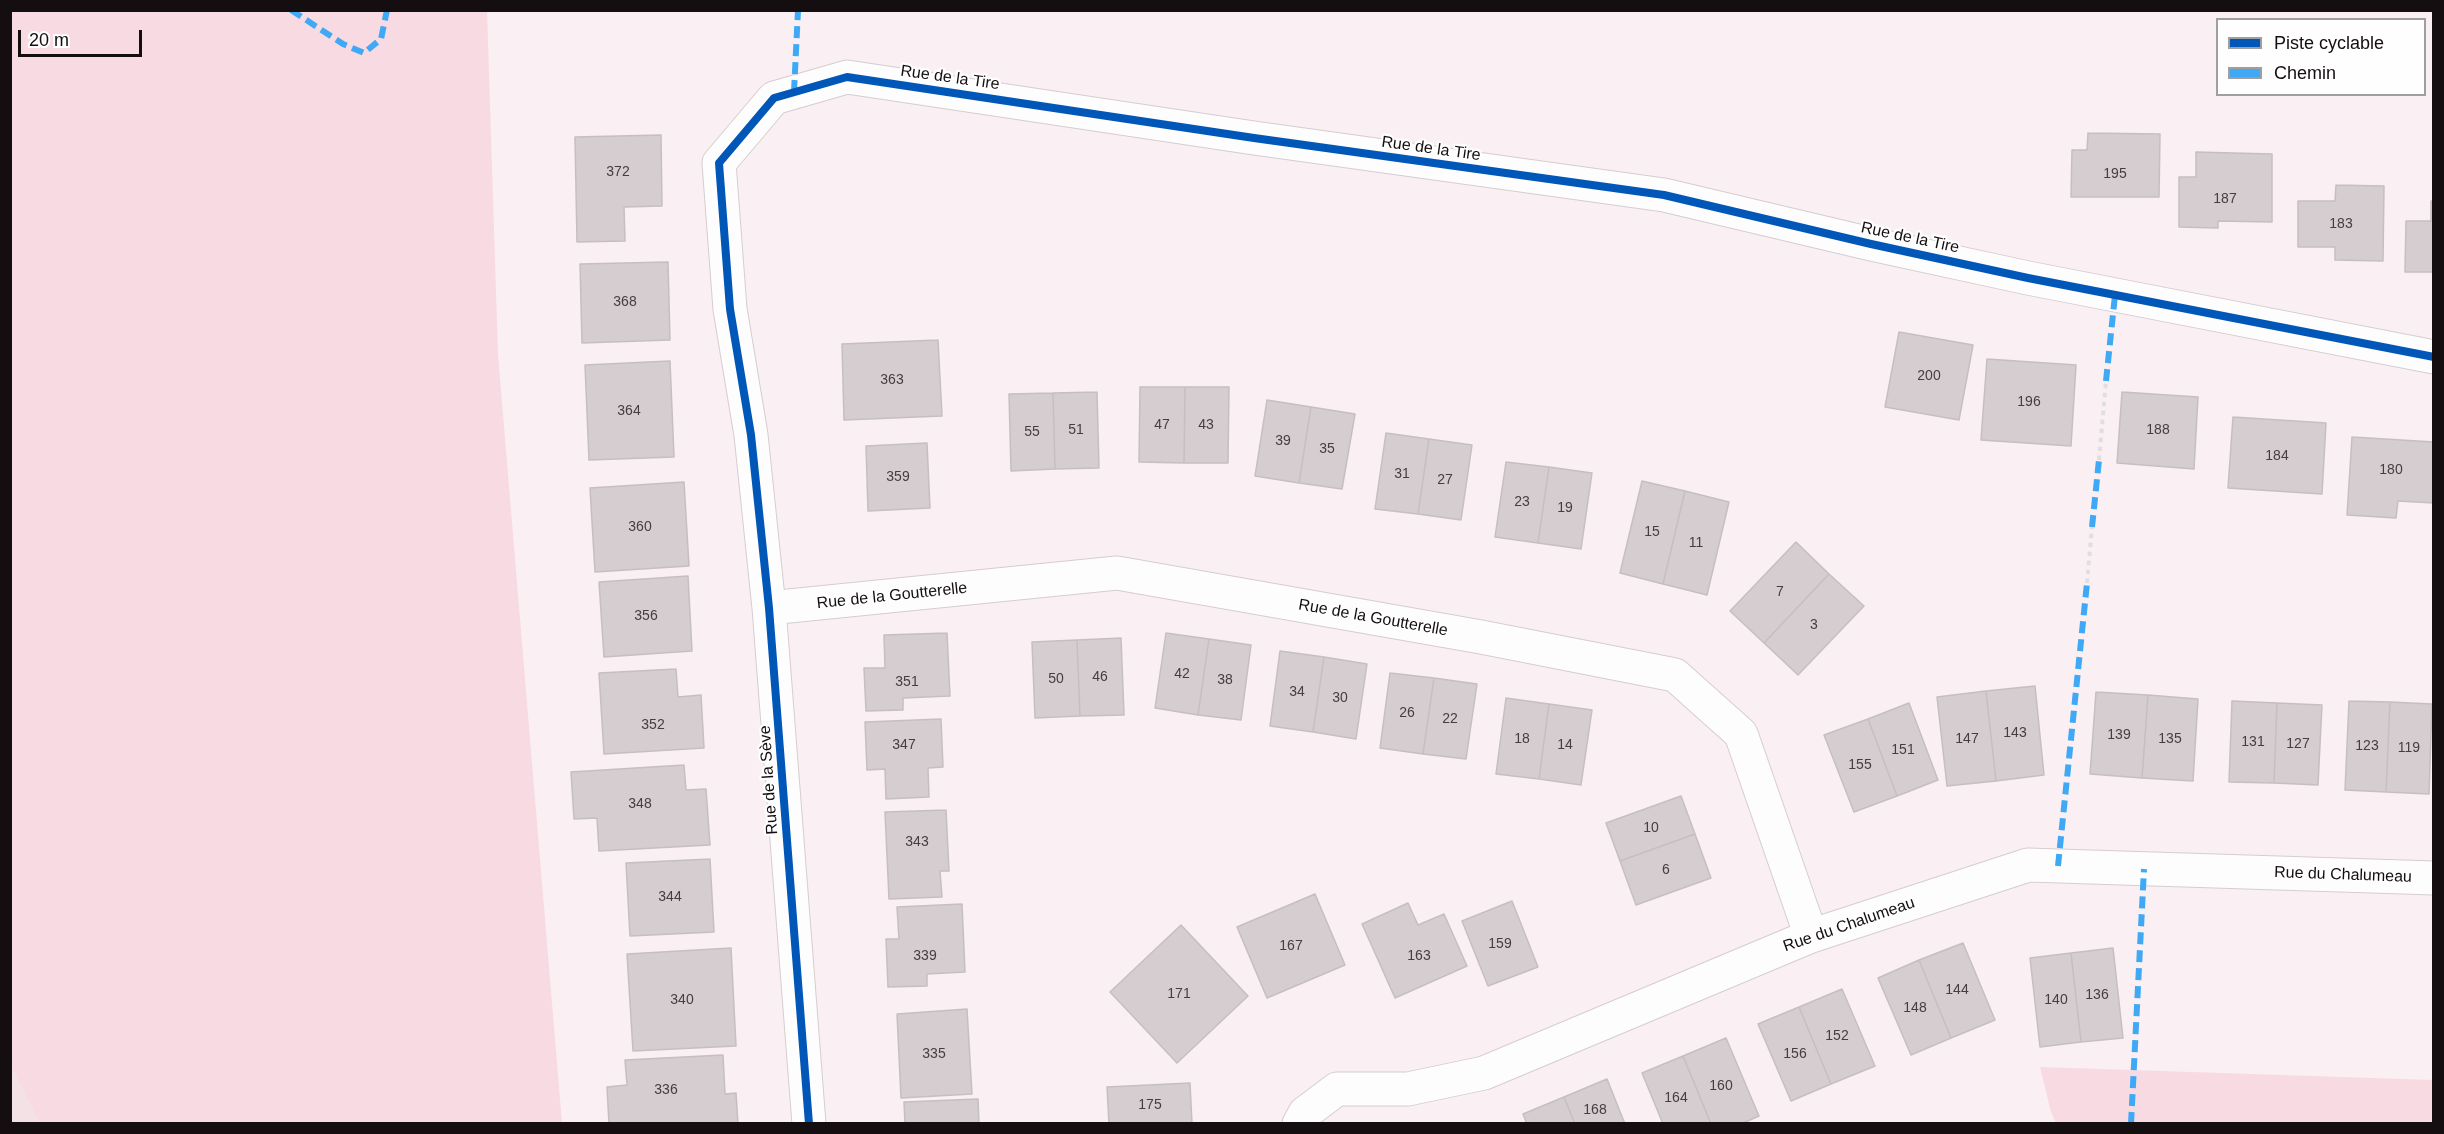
<!DOCTYPE html>
<meta charset="utf-8">
<style>
body{margin:0}
#map{position:relative;width:2444px;height:1134px;overflow:hidden;background:#faeff2;font-family:Arial,sans-serif}
canvas{display:block}
.frame{position:absolute;inset:0;border:12px solid #140e10;pointer-events:none}
.legend{position:absolute;left:2216px;top:18px;width:210px;height:78px;box-sizing:border-box;background:#fefefe;border:2px solid #a09e9f;margin:0;padding:8px 10px;list-style:none;font-size:18px;color:#140e10}
.legend li{display:flex;align-items:center;gap:12px;height:30px}
.legend b{width:30px;border:2px solid #a09e9f}
.scale{position:absolute;left:18px;top:30px;width:124px;height:27px;box-sizing:border-box;border:3px solid #140e10;border-top:0;padding-left:8px;font-size:18px;line-height:21px;white-space:nowrap;color:#140e10;-webkit-text-stroke:4px #fefefe;paint-order:stroke}
</style>
<div id="map">
<canvas width="2444" height="1134"></canvas>
<div class="frame"></div>
<ul class="legend">
<li><b style="height:8px;background:#0057b8"></b>Piste cyclable</li>
<li><b style="height:8px;background:#3fa9f5"></b>Chemin</li>
</ul>
<div class="scale">20 m</div>
</div>
<script>
const g = document.querySelector('canvas').getContext('2d');
g.lineJoin = 'round';
function fill(path, color) {
  g.fillStyle = color;
  g.fill(path, 'evenodd');
}
function shape(rows) {
  const path = new Path2D();
  for (const r of rows) {
    path.moveTo(r[0], r[1]);
    for (let i = 2; i < r.length; i += 2) path.lineTo(r[i], r[i + 1]);
  }
  return path;
}
function stroke(path, color, width, dash) {
  g.strokeStyle = color;
  g.lineWidth = width;
  g.lineCap = dash ? 'butt' : 'round';
  g.setLineDash(dash || []);
  g.stroke(path);
}
function drawText(font, color, halo, rows, align = 'center') {
  g.font = font + ' Arial,sans-serif';
  g.lineWidth = 4.5;
  g.setLineDash([]);
  g.textBaseline = 'middle';
  g.strokeStyle = halo;
  g.fillStyle = color;
  for (const [text, x, y, turn = 0] of rows) {
    g.save();
    g.translate(x, y);
    g.rotate((+turn || 0) * Math.PI / 180);
    g.textAlign = isNaN(turn) ? turn : align;
    if (halo) g.strokeText(text, 0, 0);
    g.fillText(text, 0, 0);
    g.restore();
  }
}
fill(shape([
 [11,1055,56,1123,11,1123]
]), '#f3e1e6');
fill(shape([
 [11,10,487,11,498,354,562,1123,40,1123,11,1065],
 [2040,1067,2433,1080,2433,1123,2056,1123,2051,1112]
]), '#f8dae2');
const building = shape([
 [2088,133,2160,134,2159,197,2071,197,2072,150,2087,150,2088,133],
 [661,135,662,206,624,207,625,241,577,242,575,137,661,135],
 [2196,152,2272,154,2272,222,2218,221,2218,228,2179,227,2179,177,2196,177,2196,152],
 [2336,185,2384,186,2383,261,2335,260,2335,247,2298,247,2298,201,2335,201,2336,185],
 [2431,201,2434,201,2434,272,2405,272,2406,221,2431,221,2431,201],
 [668,262,670,340,582,343,580,264,668,262],
 [1899,332,1973,345,1959,420,1885,407,1899,332],
 [938,340,942,416,844,420,842,344,938,340],
 [1987,359,2076,365,2071,446,1981,440,1987,359],
 [670,361,674,457,589,460,585,365,670,361],
 [1140,387,1185,387,1184,463,1139,462,1140,387],
 [1185,387,1229,387,1228,463,1184,463,1185,387],
 [1097,392,1099,468,1055,469,1053,393,1097,392],
 [2122,392,2198,397,2194,469,2117,463,2122,392],
 [1053,393,1055,469,1011,471,1009,394,1053,393],
 [1267,400,1311,407,1299,483,1255,476,1267,400],
 [1311,407,1355,414,1342,489,1299,483,1311,407],
 [2233,417,2326,423,2322,494,2228,488,2233,417],
 [1386,433,1429,439,1418,514,1375,509,1386,433],
 [2352,437,2434,442,2434,503,2398,501,2396,518,2347,515,2352,437],
 [1429,439,1472,445,1461,520,1418,514,1429,439],
 [927,443,930,508,868,511,866,446,927,443],
 [1506,462,1549,467,1538,543,1495,537,1506,462],
 [1549,467,1592,473,1581,549,1538,543,1549,467],
 [1642,481,1685,491,1663,584,1620,573,1642,481],
 [684,482,689,566,595,572,590,488,684,482],
 [1685,491,1729,502,1707,595,1663,584,1685,491],
 [1796,542,1829,574,1764,643,1730,611,1796,542],
 [1829,574,1864,606,1798,675,1764,643,1829,574],
 [688,576,692,651,604,657,599,582,688,576],
 [947,633,950,696,903,698,903,710,866,711,864,668,885,668,884,635,947,633],
 [1166,633,1209,639,1198,715,1155,708,1166,633],
 [1121,638,1124,715,1080,716,1077,640,1121,638],
 [1209,639,1251,645,1241,720,1198,715,1209,639],
 [1077,640,1080,716,1035,718,1032,642,1077,640],
 [1280,651,1324,657,1313,732,1270,726,1280,651],
 [1324,657,1367,664,1356,739,1313,732,1324,657],
 [676,669,678,697,701,695,704,748,604,754,599,673,676,669],
 [1390,673,1434,678,1423,754,1380,748,1390,673],
 [1434,678,1477,684,1466,759,1423,754,1434,678],
 [2035,686,2044,775,1996,781,1986,691,2035,686],
 [1986,691,1996,781,1947,786,1937,697,1986,691],
 [2096,692,2148,695,2142,778,2090,774,2096,692],
 [2148,695,2198,699,2193,781,2142,778,2148,695],
 [1506,698,1549,704,1539,779,1496,774,1506,698],
 [2232,701,2277,703,2274,783,2229,782,2232,701],
 [2349,701,2390,702,2386,792,2345,790,2349,701],
 [2390,702,2432,704,2429,794,2386,792,2390,702],
 [1909,703,1938,780,1897,796,1868,719,1909,703],
 [2277,703,2322,705,2318,785,2274,783,2277,703],
 [1549,704,1592,710,1581,785,1539,779,1549,704],
 [941,719,943,767,928,768,929,797,886,799,885,769,867,770,865,722,941,719],
 [1868,719,1897,796,1854,812,1824,735,1868,719],
 [684,765,686,790,706,789,710,845,599,851,597,818,574,819,571,772,684,765],
 [1681,796,1695,834,1620,861,1606,823,1681,796],
 [946,810,949,871,940,871,942,897,889,899,885,812,946,810],
 [1695,834,1711,878,1636,905,1620,861,1695,834],
 [710,859,714,932,630,936,626,863,710,859],
 [1315,894,1345,965,1267,998,1237,927,1315,894],
 [1512,901,1538,967,1488,986,1462,921,1512,901],
 [1408,903,1418,925,1444,914,1467,966,1395,998,1362,924,1408,903],
 [962,904,965,972,927,974,927,986,888,987,886,939,899,939,897,907,962,904],
 [1181,925,1248,996,1177,1063,1110,992,1181,925],
 [1963,943,1995,1020,1951,1038,1919,960,1963,943],
 [731,948,736,1046,633,1051,627,954,731,948],
 [2113,948,2123,1038,2081,1042,2071,953,2113,948],
 [2071,953,2081,1042,2040,1047,2030,958,2071,953],
 [1919,960,1951,1038,1911,1055,1878,978,1919,960],
 [1842,989,1875,1066,1831,1084,1799,1007,1842,989],
 [1799,1007,1831,1084,1791,1101,1758,1024,1799,1007],
 [967,1009,972,1094,901,1098,897,1014,967,1009],
 [1726,1038,1759,1116,1741,1124,1711,1124,1683,1056,1726,1038],
 [723,1055,725,1094,736,1093,738,1124,609,1124,607,1087,627,1085,625,1060,723,1055],
 [1683,1056,1711,1124,1663,1124,1642,1073,1683,1056],
 [1607,1079,1625,1124,1575,1124,1564,1097,1607,1079],
 [1190,1083,1192,1124,1109,1124,1107,1087,1190,1083],
 [1564,1097,1575,1124,1527,1124,1523,1114,1564,1097],
 [978,1099,979,1124,905,1124,904,1102,978,1099]
]);
fill(building, '#d5cdcf');
stroke(building, '#c6bfc0', 1.5);
const minor = shape([
 [769,608,1117,573,1481,637,1675,675,1741,734,1811,936],
 [809,1124,769,608,751,435,730,309,719,163,774,98,847,77,1254,138,1664,195,1871,244,2028,278,2434,357],
 [1299,1124,1305,1113,1337,1089,1408,1089,1484,1073,1811,936,2028,865,2434,878]
]);
stroke(minor, '#d5cdcf', 35);
stroke(shape([
 [2099,460,2106,381],
 [2087,583,2092,527]
]), '#e1dede', 4, [4.5, 4.5]);
stroke(minor, '#fefdfd', 33);
stroke(shape([
 [291,10,343,44,364,53,381,39,387,10],
 [794,92,798,10],
 [2106,381,2115,295],
 [2092,527,2099,460],
 [2058,866,2087,583],
 [2131,1124,2144,869]
]), '#3fa9f5', 6, [12, 6]);
stroke(shape([
 [809,1124,769,608,751,435,730,309,719,163,774,98,847,77,1254,138,1664,195,1871,244,2028,278,2434,357]
]), '#0057b8', 8);
drawText('14px', '#443e40', null, [
 ["372",618,172],
 ["195",2115,174],
 ["187",2225,199],
 ["183",2341,224],
 ["368",625,302],
 ["200",1929,376],
 ["363",892,380],
 ["196",2029,402],
 ["364",629,411],
 ["47",1162,425],
 ["43",1206,425],
 ["51",1076,430],
 ["188",2158,430],
 ["55",1032,432],
 ["39",1283,441],
 ["35",1327,449],
 ["184",2277,456],
 ["180",2391,470],
 ["31",1402,474],
 ["359",898,477],
 ["27",1445,480],
 ["23",1522,502],
 ["19",1565,508],
 ["360",640,527],
 ["15",1652,532],
 ["11",1696,543],
 ["7",1780,592],
 ["356",646,616],
 ["3",1814,625],
 ["42",1182,674],
 ["46",1100,677],
 ["50",1056,679],
 ["38",1225,680],
 ["351",907,682],
 ["34",1297,692],
 ["30",1340,698],
 ["26",1407,713],
 ["22",1450,719],
 ["352",653,725],
 ["143",2015,733],
 ["139",2119,735],
 ["18",1522,739],
 ["147",1967,739],
 ["135",2170,739],
 ["131",2253,742],
 ["127",2298,744],
 ["347",904,745],
 ["14",1565,745],
 ["123",2367,746],
 ["119",2409,748],
 ["151",1903,750],
 ["155",1860,765],
 ["348",640,804],
 ["10",1651,828],
 ["343",917,842],
 ["6",1666,870],
 ["344",670,897],
 ["159",1500,944],
 ["167",1291,946],
 ["339",925,956],
 ["163",1419,956],
 ["144",1957,990],
 ["171",1179,994],
 ["136",2097,995],
 ["340",682,1000],
 ["140",2056,1000],
 ["148",1915,1008],
 ["152",1837,1036],
 ["335",934,1054],
 ["156",1795,1054],
 ["160",1721,1086],
 ["336",666,1090],
 ["164",1676,1098],
 ["175",1150,1105],
 ["168",1595,1110]
]);
drawText('16px', '#140e10', '#fefefe', [
 ["Rue de la Tire",950,78,8],
 ["Rue de la Tire",1431,149,8],
 ["Rue de la Tire",1910,238,12],
 ["Rue de la Goutterelle",892,596,-6],
 ["Rue de la Goutterelle",1373,618,10],
 ["Rue de la Sève",769,780,-94],
 ["Rue du Chalumeau",2343,875,2],
 ["Rue du Chalumeau",1849,925,-19]
]);
</script>
